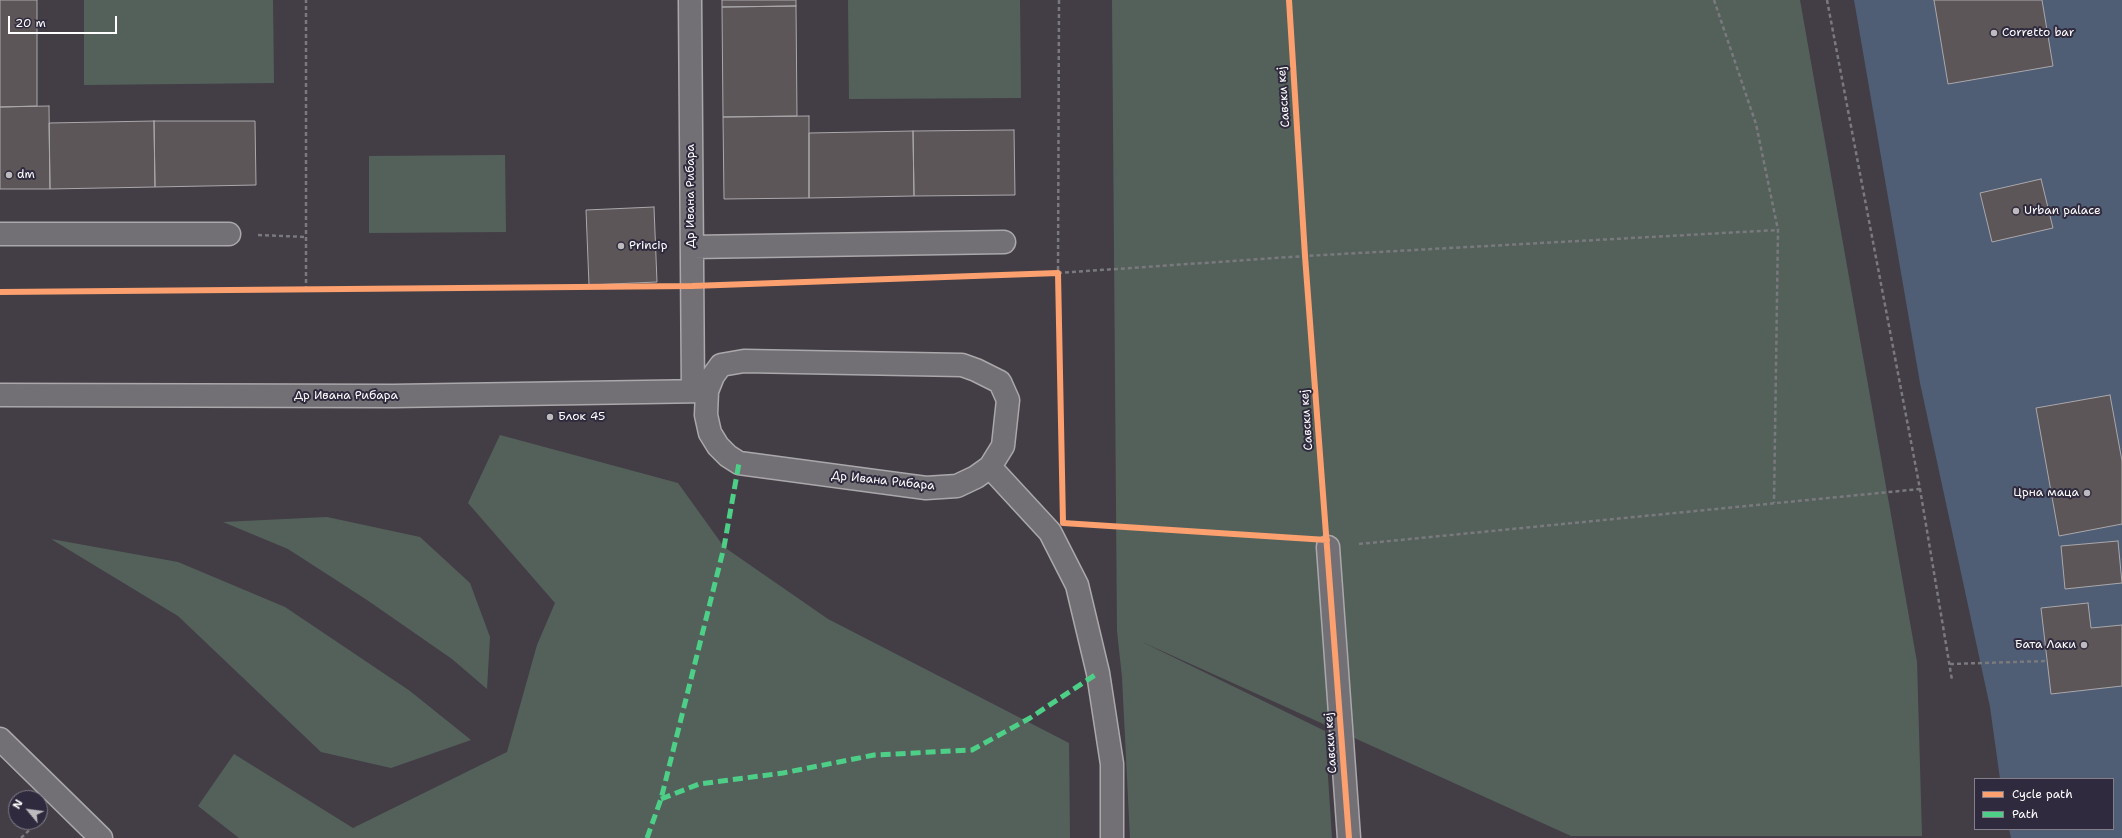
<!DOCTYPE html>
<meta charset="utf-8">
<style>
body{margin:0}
#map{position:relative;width:2122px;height:838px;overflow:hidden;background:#433e45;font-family:"Shantell Sans",sans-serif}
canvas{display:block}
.legend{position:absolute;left:1974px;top:778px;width:140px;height:52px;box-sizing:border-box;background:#2f2a3d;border:1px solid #827f8b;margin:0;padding:5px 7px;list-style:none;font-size:12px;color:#fff}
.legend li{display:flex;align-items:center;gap:8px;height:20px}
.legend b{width:20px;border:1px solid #827f8b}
.north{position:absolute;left:8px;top:790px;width:40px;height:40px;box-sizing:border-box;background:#2f2a3d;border:1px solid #827f8b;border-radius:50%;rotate:299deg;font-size:11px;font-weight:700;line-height:16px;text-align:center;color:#fff}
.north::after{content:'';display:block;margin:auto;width:14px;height:18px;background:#bdbbbe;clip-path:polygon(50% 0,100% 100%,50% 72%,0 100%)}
.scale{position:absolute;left:8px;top:16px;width:109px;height:18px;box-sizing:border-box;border:2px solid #fff;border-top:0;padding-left:5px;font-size:12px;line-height:14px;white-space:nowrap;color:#fff;-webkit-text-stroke:3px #2f2a3d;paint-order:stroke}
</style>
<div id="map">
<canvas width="2122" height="838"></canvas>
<ul class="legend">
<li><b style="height:5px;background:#fca06f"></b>Cycle path</li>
<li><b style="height:5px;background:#4dcf88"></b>Path</li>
</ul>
<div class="north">N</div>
<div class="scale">20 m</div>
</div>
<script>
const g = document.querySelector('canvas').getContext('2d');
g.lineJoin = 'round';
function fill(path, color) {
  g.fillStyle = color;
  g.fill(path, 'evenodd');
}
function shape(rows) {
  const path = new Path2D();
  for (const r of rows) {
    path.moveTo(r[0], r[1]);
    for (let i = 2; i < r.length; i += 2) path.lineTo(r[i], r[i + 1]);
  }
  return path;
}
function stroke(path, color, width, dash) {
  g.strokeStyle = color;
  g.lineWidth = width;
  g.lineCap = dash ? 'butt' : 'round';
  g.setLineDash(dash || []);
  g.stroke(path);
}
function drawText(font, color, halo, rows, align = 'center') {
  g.font = font + ' "Shantell Sans",sans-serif';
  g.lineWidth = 4;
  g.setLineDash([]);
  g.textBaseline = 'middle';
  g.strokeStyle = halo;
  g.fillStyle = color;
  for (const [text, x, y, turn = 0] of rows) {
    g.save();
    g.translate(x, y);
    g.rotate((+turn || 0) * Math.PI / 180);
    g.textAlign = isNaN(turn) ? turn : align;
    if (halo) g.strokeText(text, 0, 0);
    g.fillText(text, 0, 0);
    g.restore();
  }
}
fill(shape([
 [84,0,273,0,274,83,84,85],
 [848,0,1020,0,1021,98,849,99],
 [1112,0,1800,0,1917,662,1922,836,1571,836,1140,641,1325,731,1332,838,1130,838,1122,677,1117,631],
 [505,155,506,232,369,233,369,156],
 [500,435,678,483,724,547,828,619,1069,743,1070,838,239,838,198,806,234,754,353,828,507,752,537,645,555,603,468,503],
 [327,517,420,537,470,583,490,637,487,689,452,659,367,600,288,549,223,522],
 [51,539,178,562,285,607,410,691,471,740,391,768,321,752,178,616]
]), '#54615b');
fill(shape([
 [1854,0,2122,0,2122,838,2011,838,2009,829,2113,829,2113,779,2000,779,1990,707,1920,383]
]), '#4f5d75');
const building = shape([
 [0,0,37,0,37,106,0,107,0,0],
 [722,0,796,0,796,6,722,7,722,0],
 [1934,0,2042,0,2053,66,1948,84,1934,0],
 [796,6,797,116,723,117,722,7,796,6],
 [49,106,50,189,0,189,0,107,49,106],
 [809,116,809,198,724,199,723,117,809,116],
 [154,121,255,121,256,185,155,187,154,121],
 [154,121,155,187,50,189,49,123,154,121],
 [1014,130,1015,195,914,196,913,131,1014,130],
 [913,131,914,196,809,198,809,133,913,131],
 [2041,179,2053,228,1992,242,1980,193,2041,179],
 [654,207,657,282,589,285,586,210,654,207],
 [2110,395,2122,461,2122,524,2059,536,2036,408,2110,395],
 [2118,541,2122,583,2065,589,2061,546,2118,541],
 [2088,603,2091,628,2122,625,2122,686,2051,694,2041,608,2088,603]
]);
fill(building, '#5c5659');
stroke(building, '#aaa8ab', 1);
const minor = shape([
 [690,0,693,391],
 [0,234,229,234],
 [692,247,1004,242],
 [744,361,962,365,976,370,1000,382,1008,400,1003,446,990,467,976,477,957,486,926,488,739,463,728,456,718,446,710,433,706,415,707,391,713,376,721,365,744,361],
 [0,395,393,396,707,391],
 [990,467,1050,532,1077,585,1098,673,1112,764,1112,838],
 [1328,547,1349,838],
 [0,739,101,838]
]);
stroke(minor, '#aaa8ab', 25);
stroke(shape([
 [1059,0,1058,273,1305,256,1778,230],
 [1714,0,1756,124,1778,230,1774,503],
 [1827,0,1920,489,1952,680],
 [258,235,306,237],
 [306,290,306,0],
 [1359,544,1920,489],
 [1950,664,2047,661],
 [21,838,38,822]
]), '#7a797d', 2.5, [4, 3]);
stroke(minor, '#727074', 22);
stroke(shape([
 [661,799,699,784,783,773,874,755,972,750,1030,718,1098,673],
 [647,838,661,799,724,547,739,463]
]), '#4dcf88', 5, [10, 5]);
stroke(shape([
 [1289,0,1305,256,1349,838],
 [0,292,692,286,1058,273,1063,523,1327,540]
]), '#fca06f', 6);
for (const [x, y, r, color] of [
 [1994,33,4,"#bdbbbe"],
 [9,175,4,"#bdbbbe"],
 [2016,211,4,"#bdbbbe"],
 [621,246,4,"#bdbbbe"],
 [550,417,4,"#bdbbbe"],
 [2087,493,4,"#bdbbbe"],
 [2084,645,4,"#bdbbbe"]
]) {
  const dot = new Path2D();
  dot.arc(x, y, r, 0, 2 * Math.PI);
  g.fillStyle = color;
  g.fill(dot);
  stroke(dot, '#2f2a3d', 1.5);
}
drawText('12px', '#fff', '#2f2a3d', [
 ["Corretto bar",2002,33],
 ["dm",17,175],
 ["Urban palace",2024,211],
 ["Princip",629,246],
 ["Блок 45",558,417],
 ["Црна маца",2079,493,"right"],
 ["Бата Лаки",2076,645,"right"]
], 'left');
drawText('12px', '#fff', '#2f2a3d', [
 ["Савски кеј",1284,97,-94],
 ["Др Ивана Рибара",691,196,-90],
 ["Др Ивана Рибара",346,396],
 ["Савски кеј",1307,420,-94],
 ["Др Ивана Рибара",883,481,6],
 ["Савски кеј",1331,743,-94]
]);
</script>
